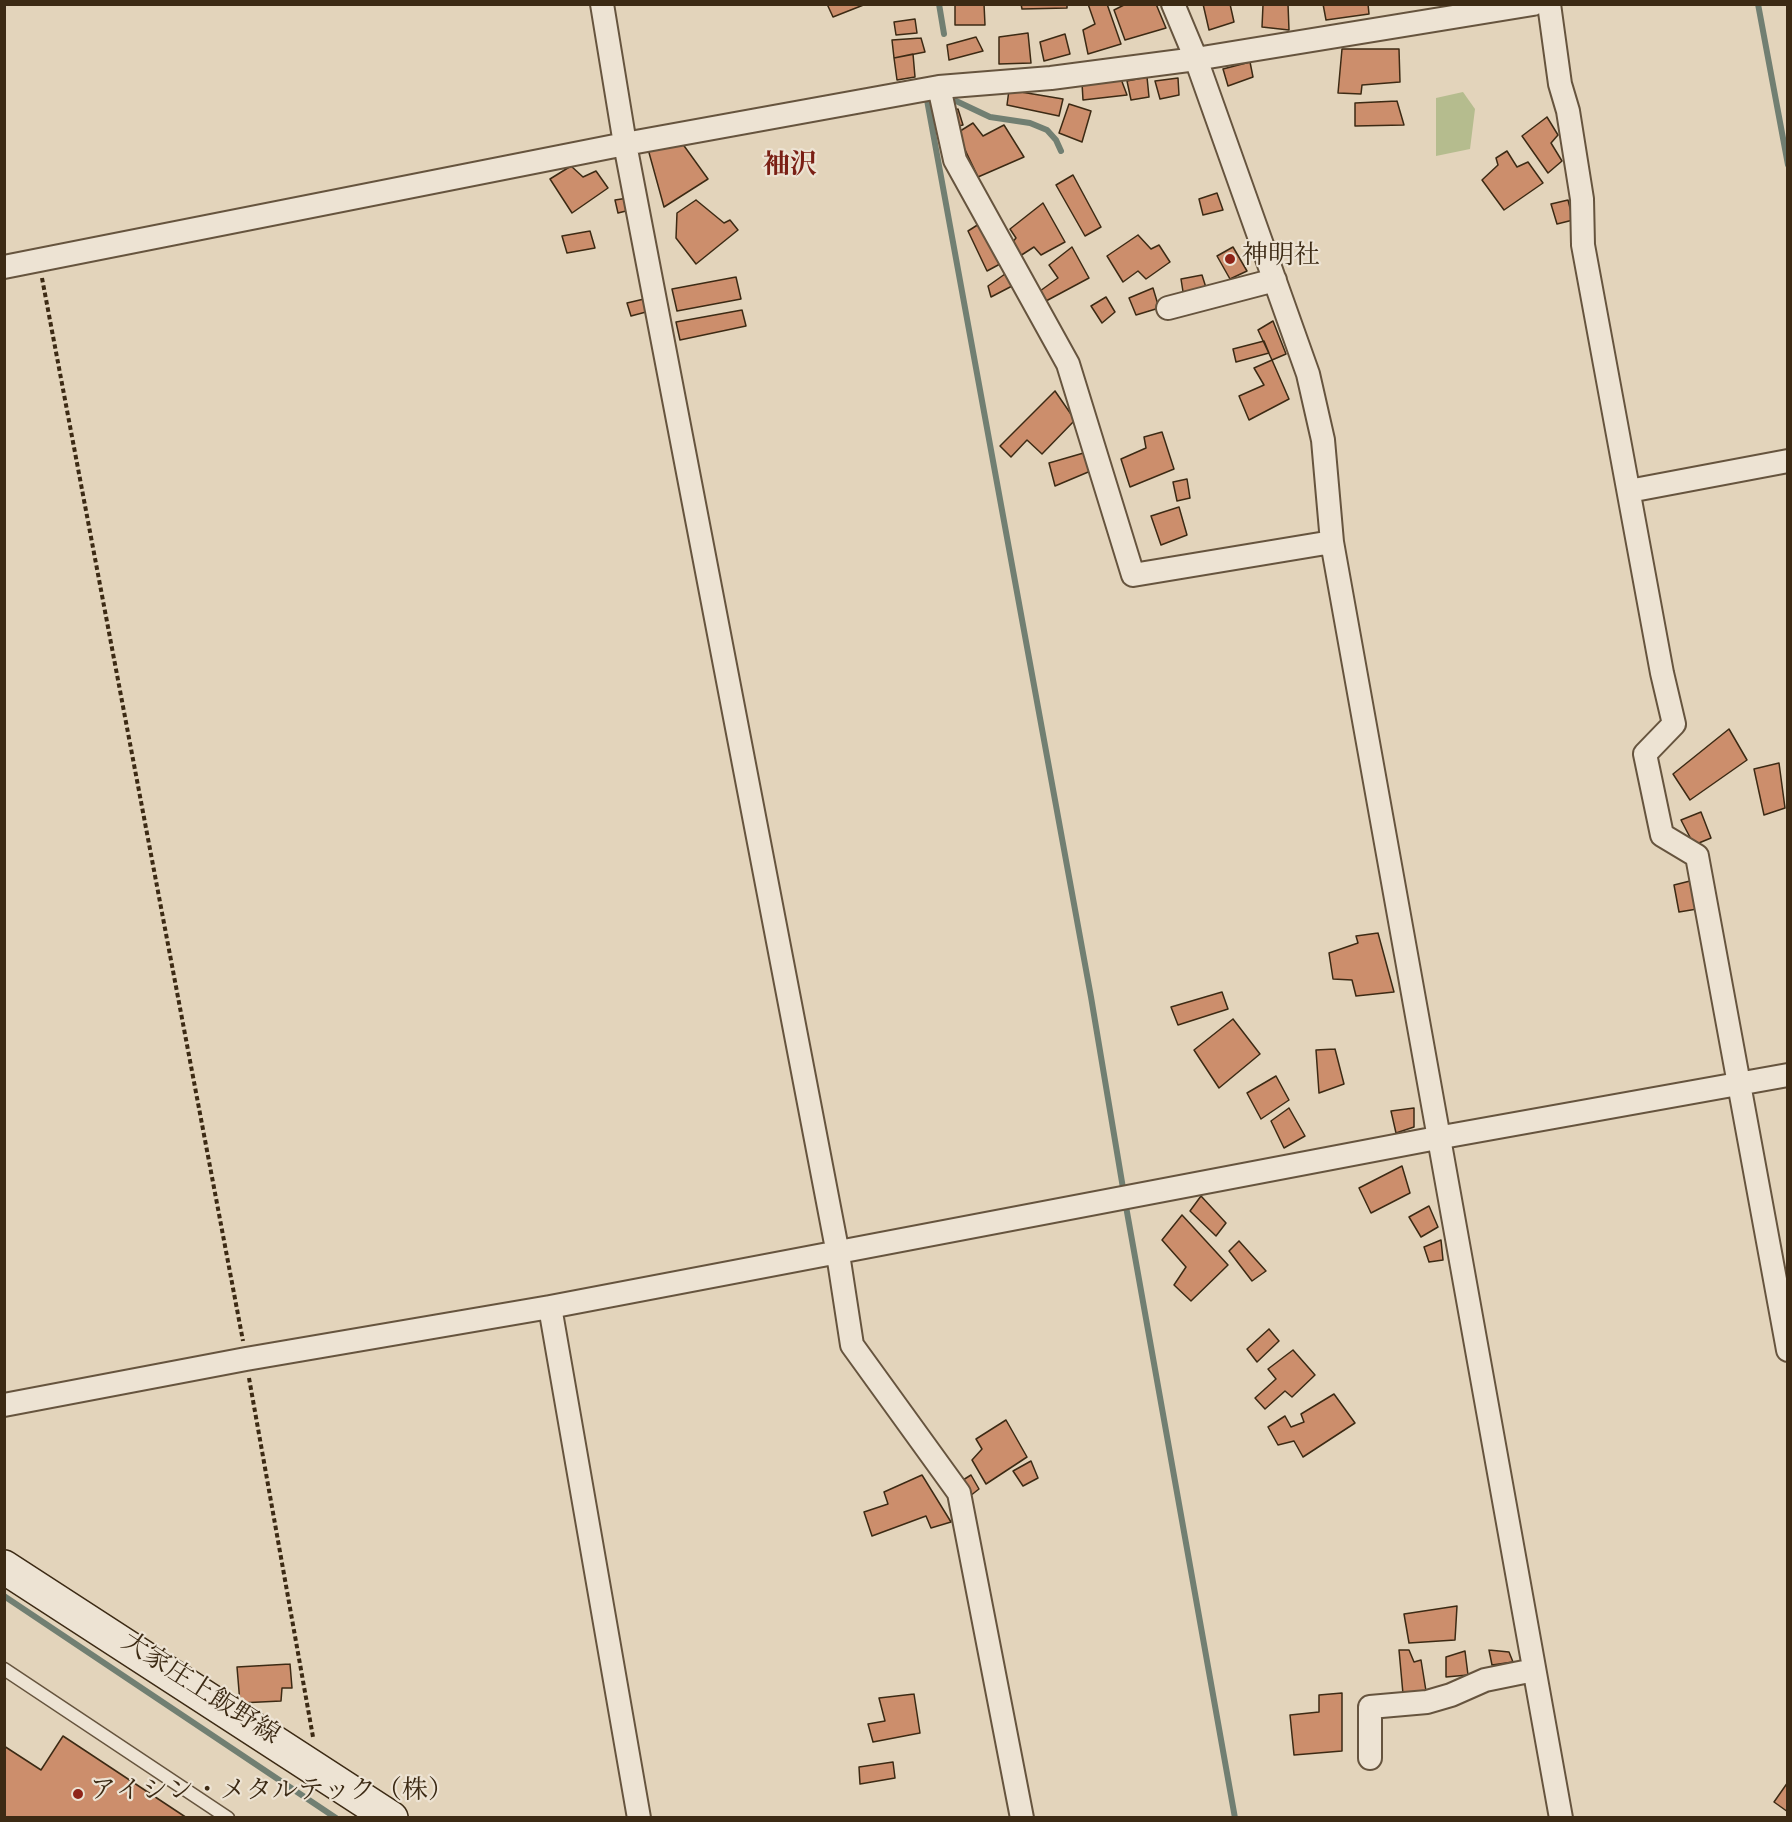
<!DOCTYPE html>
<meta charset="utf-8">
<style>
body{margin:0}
#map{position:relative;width:1792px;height:1822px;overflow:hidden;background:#e3d4bb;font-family:"Sorts Mill Goudy",serif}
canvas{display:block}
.frame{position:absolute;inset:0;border:6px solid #3c2a14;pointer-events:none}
</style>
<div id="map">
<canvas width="1792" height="1822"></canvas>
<div class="frame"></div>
</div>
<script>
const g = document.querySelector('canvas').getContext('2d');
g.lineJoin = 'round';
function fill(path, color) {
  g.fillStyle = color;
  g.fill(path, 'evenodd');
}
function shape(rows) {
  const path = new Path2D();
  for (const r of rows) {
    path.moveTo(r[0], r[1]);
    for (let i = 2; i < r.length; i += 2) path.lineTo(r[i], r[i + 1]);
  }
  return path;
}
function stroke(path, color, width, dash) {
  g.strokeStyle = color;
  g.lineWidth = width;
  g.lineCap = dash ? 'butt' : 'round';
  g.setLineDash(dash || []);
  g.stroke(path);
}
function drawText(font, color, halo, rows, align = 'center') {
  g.font = font + ' "Sorts Mill Goudy","Noto Serif JP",serif';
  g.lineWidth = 4.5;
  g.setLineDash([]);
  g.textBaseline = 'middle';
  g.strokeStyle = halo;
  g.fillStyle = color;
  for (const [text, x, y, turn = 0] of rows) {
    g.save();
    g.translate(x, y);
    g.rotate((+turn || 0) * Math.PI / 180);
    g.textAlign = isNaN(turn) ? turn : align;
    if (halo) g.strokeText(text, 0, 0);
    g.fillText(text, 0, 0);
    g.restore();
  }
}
fill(shape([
 [1463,92,1475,109,1470,149,1436,156,1436,98]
]), '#b5bc8e');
stroke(shape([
 [939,4,944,34],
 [1758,4,1788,165],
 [927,100,1091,997,1127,1212,1235,1818],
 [954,100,990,117,1030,123,1047,130,1056,140,1061,151],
 [4,1596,336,1818]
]), '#717f72', 6);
const building = shape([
 [827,4,866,4,833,17,827,4],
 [955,4,984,4,985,25,955,25,955,4],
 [1021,4,1067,4,1067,8,1022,9,1021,4],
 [1088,4,1107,4,1121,44,1088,54,1083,30,1095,24,1088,4],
 [1126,4,1156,4,1166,28,1125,40,1114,10,1126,4],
 [1203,4,1230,4,1234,22,1209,30,1203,4],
 [1288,4,1289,30,1262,27,1263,5,1288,4],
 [1323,4,1368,4,1369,14,1326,20,1323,4],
 [915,19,917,33,896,35,894,22,915,19],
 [1028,33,1031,63,999,64,999,37,1028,33],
 [1065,34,1070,54,1044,61,1040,42,1065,34],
 [976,37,983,51,949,60,947,45,976,37],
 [921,38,925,52,894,58,892,40,921,38],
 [1342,49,1399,49,1400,82,1362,85,1361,94,1338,93,1342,49],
 [913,54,915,77,897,80,894,58,913,54],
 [1250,62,1253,77,1228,86,1223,69,1250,62],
 [1147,77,1149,97,1131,100,1127,81,1147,77],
 [1178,78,1179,95,1160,99,1155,81,1178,78],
 [1121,79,1127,95,1083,100,1082,83,1121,79],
 [1009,90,1063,99,1059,116,1007,105,1009,90],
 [1397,101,1404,125,1355,126,1355,103,1397,101],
 [1069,104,1091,111,1082,142,1059,133,1069,104],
 [958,109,963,125,954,127,953,110,958,109],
 [1547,117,1558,135,1551,143,1562,161,1548,173,1522,136,1547,117],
 [973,123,983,136,1004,125,1024,157,978,177,957,133,973,123],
 [682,143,708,179,664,207,648,149,682,143],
 [1507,151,1517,167,1528,162,1543,183,1504,210,1482,180,1498,165,1496,158,1507,151],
 [571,166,583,177,596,171,608,188,572,213,550,179,571,166],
 [1073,175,1101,227,1085,236,1056,185,1073,175],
 [1217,193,1223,210,1203,215,1199,199,1217,193],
 [628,198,630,210,618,213,615,200,628,198],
 [696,200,724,223,730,220,738,230,696,264,676,238,677,213,696,200],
 [1568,200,1573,220,1557,224,1551,204,1568,200],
 [1043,203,1065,242,1041,255,1034,247,1020,256,1011,244,1016,238,1010,229,1043,203],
 [979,224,1000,264,987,271,968,231,979,224],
 [590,231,595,248,567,253,562,236,590,231],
 [1138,235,1151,249,1159,245,1170,262,1146,279,1138,271,1123,282,1107,256,1138,235],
 [1072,247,1089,278,1046,301,1040,291,1058,278,1049,265,1072,247],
 [1233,247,1247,271,1230,279,1217,256,1233,247],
 [1005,274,1014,285,991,297,988,286,1005,274],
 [1202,275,1208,294,1184,298,1181,279,1202,275],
 [736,277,741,299,677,311,672,289,736,277],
 [1153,288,1159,308,1136,315,1129,298,1153,288],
 [1106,297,1115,312,1102,323,1091,306,1106,297],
 [644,299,646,312,631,316,627,303,644,299],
 [742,310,746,326,680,340,676,322,742,310],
 [1273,321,1286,354,1272,360,1258,330,1273,321],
 [1264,341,1269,353,1236,362,1233,349,1264,341],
 [1272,360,1289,399,1249,420,1239,396,1264,385,1254,368,1272,360],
 [1055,391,1075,420,1042,454,1027,440,1011,457,1000,446,1055,391],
 [1162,432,1174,469,1130,487,1121,459,1146,448,1144,437,1162,432],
 [1087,452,1093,470,1055,486,1049,463,1087,452],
 [1187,479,1190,498,1177,501,1173,482,1187,479],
 [1179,507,1187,535,1161,545,1151,516,1179,507],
 [1729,729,1747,760,1690,800,1673,774,1729,729],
 [1779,763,1785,808,1764,815,1754,769,1779,763],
 [1701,812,1711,838,1694,845,1681,820,1701,812],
 [1690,881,1697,909,1679,912,1674,885,1690,881],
 [1378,933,1394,992,1356,996,1352,980,1333,979,1329,953,1358,943,1356,936,1378,933],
 [1222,992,1228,1009,1178,1025,1171,1007,1222,992],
 [1233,1019,1260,1054,1219,1088,1194,1050,1233,1019],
 [1335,1049,1344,1084,1319,1093,1316,1050,1335,1049],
 [1276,1076,1289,1100,1261,1119,1247,1093,1276,1076],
 [1289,1108,1305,1136,1284,1148,1271,1121,1289,1108],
 [1414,1108,1414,1127,1396,1133,1391,1111,1414,1108],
 [1402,1166,1410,1193,1371,1213,1359,1188,1402,1166],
 [1201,1196,1226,1223,1216,1236,1190,1211,1201,1196],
 [1429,1206,1438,1227,1421,1237,1409,1217,1429,1206],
 [1182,1215,1228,1265,1191,1301,1174,1285,1186,1267,1162,1240,1182,1215],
 [1441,1240,1443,1260,1429,1262,1424,1247,1441,1240],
 [1239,1241,1266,1271,1252,1281,1229,1251,1239,1241],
 [1269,1329,1279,1341,1257,1362,1247,1349,1269,1329],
 [1293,1350,1315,1375,1292,1397,1285,1391,1265,1409,1255,1398,1276,1379,1268,1369,1293,1350],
 [1334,1394,1355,1423,1303,1457,1294,1441,1278,1445,1268,1427,1285,1416,1291,1427,1304,1422,1301,1414,1334,1394],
 [1006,1420,1027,1457,986,1484,972,1460,982,1449,976,1439,1006,1420],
 [1031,1461,1038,1478,1023,1486,1013,1471,1031,1461],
 [922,1475,951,1522,931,1528,926,1516,872,1536,864,1512,888,1504,884,1492,922,1475],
 [971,1475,979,1489,970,1496,963,1480,971,1475],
 [1457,1606,1455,1640,1409,1643,1404,1614,1457,1606],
 [1399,1650,1409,1650,1414,1662,1421,1660,1426,1691,1403,1694,1399,1650],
 [1489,1650,1509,1652,1513,1662,1492,1665,1489,1650],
 [1465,1651,1468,1675,1446,1677,1446,1657,1465,1651],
 [290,1664,292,1688,282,1688,281,1701,240,1703,237,1667,290,1664],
 [1342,1693,1342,1751,1294,1755,1290,1715,1319,1712,1319,1695,1342,1693],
 [914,1694,920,1733,873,1742,868,1724,885,1721,879,1698,914,1694],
 [63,1736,187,1818,4,1818,4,1746,41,1770,63,1736],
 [893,1762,895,1778,860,1784,859,1767,893,1762],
 [1788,1782,1788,1812,1774,1802,1788,1782]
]);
fill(building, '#cc8e6c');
stroke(building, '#3c2a14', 1.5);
const lane = shape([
 [4,1669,228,1818]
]);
const street = shape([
 [602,4,625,144,838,1254,852,1345,959,1493,1022,1818],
 [1173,4,1196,59,1308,374,1323,440,1332,542,1561,1818],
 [1549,4,1560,84,1568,111,1582,199,1583,245,1662,673,1674,724,1645,754,1662,835,1697,856,1788,1350],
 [939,87,955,160,1068,364,1133,575,1332,542],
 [4,267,625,144,939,87,1051,78,1196,59,1533,4],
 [1168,308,1275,280],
 [1629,491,1788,461],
 [550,1307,639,1818],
 [4,1405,246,1359,550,1307,1437,1138,1788,1075],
 [1370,1758,1370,1707,1427,1702,1451,1695,1485,1680,1534,1670]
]);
const secondary = shape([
 [4,1567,391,1818]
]);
stroke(lane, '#66543e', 15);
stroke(street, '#66543e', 26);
stroke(secondary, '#3c2a14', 36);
stroke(shape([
 [42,278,243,1341],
 [249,1378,313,1737]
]), '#3c2a14', 4, [4.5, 3]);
stroke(lane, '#ede3d3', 12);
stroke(street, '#ede3d3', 22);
stroke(secondary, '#ede3d3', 33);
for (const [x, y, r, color] of [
 [1230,259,6,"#8f2418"],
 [78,1794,6,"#8f2418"]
]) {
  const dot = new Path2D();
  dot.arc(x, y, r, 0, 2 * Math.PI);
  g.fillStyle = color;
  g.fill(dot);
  stroke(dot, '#ede3d3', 2);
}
drawText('26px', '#3c2a14', '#ede3d3', [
 ["神明社",1242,259],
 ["アイシン・メタルテック（株）",90,1794]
], 'left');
drawText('26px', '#3c2a14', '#ede3d3', [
 ["大家庄上飯野線",199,1691,33]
]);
drawText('bold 27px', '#7a1f14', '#ede3d3', [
 ["袖沢",790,168]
]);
</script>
